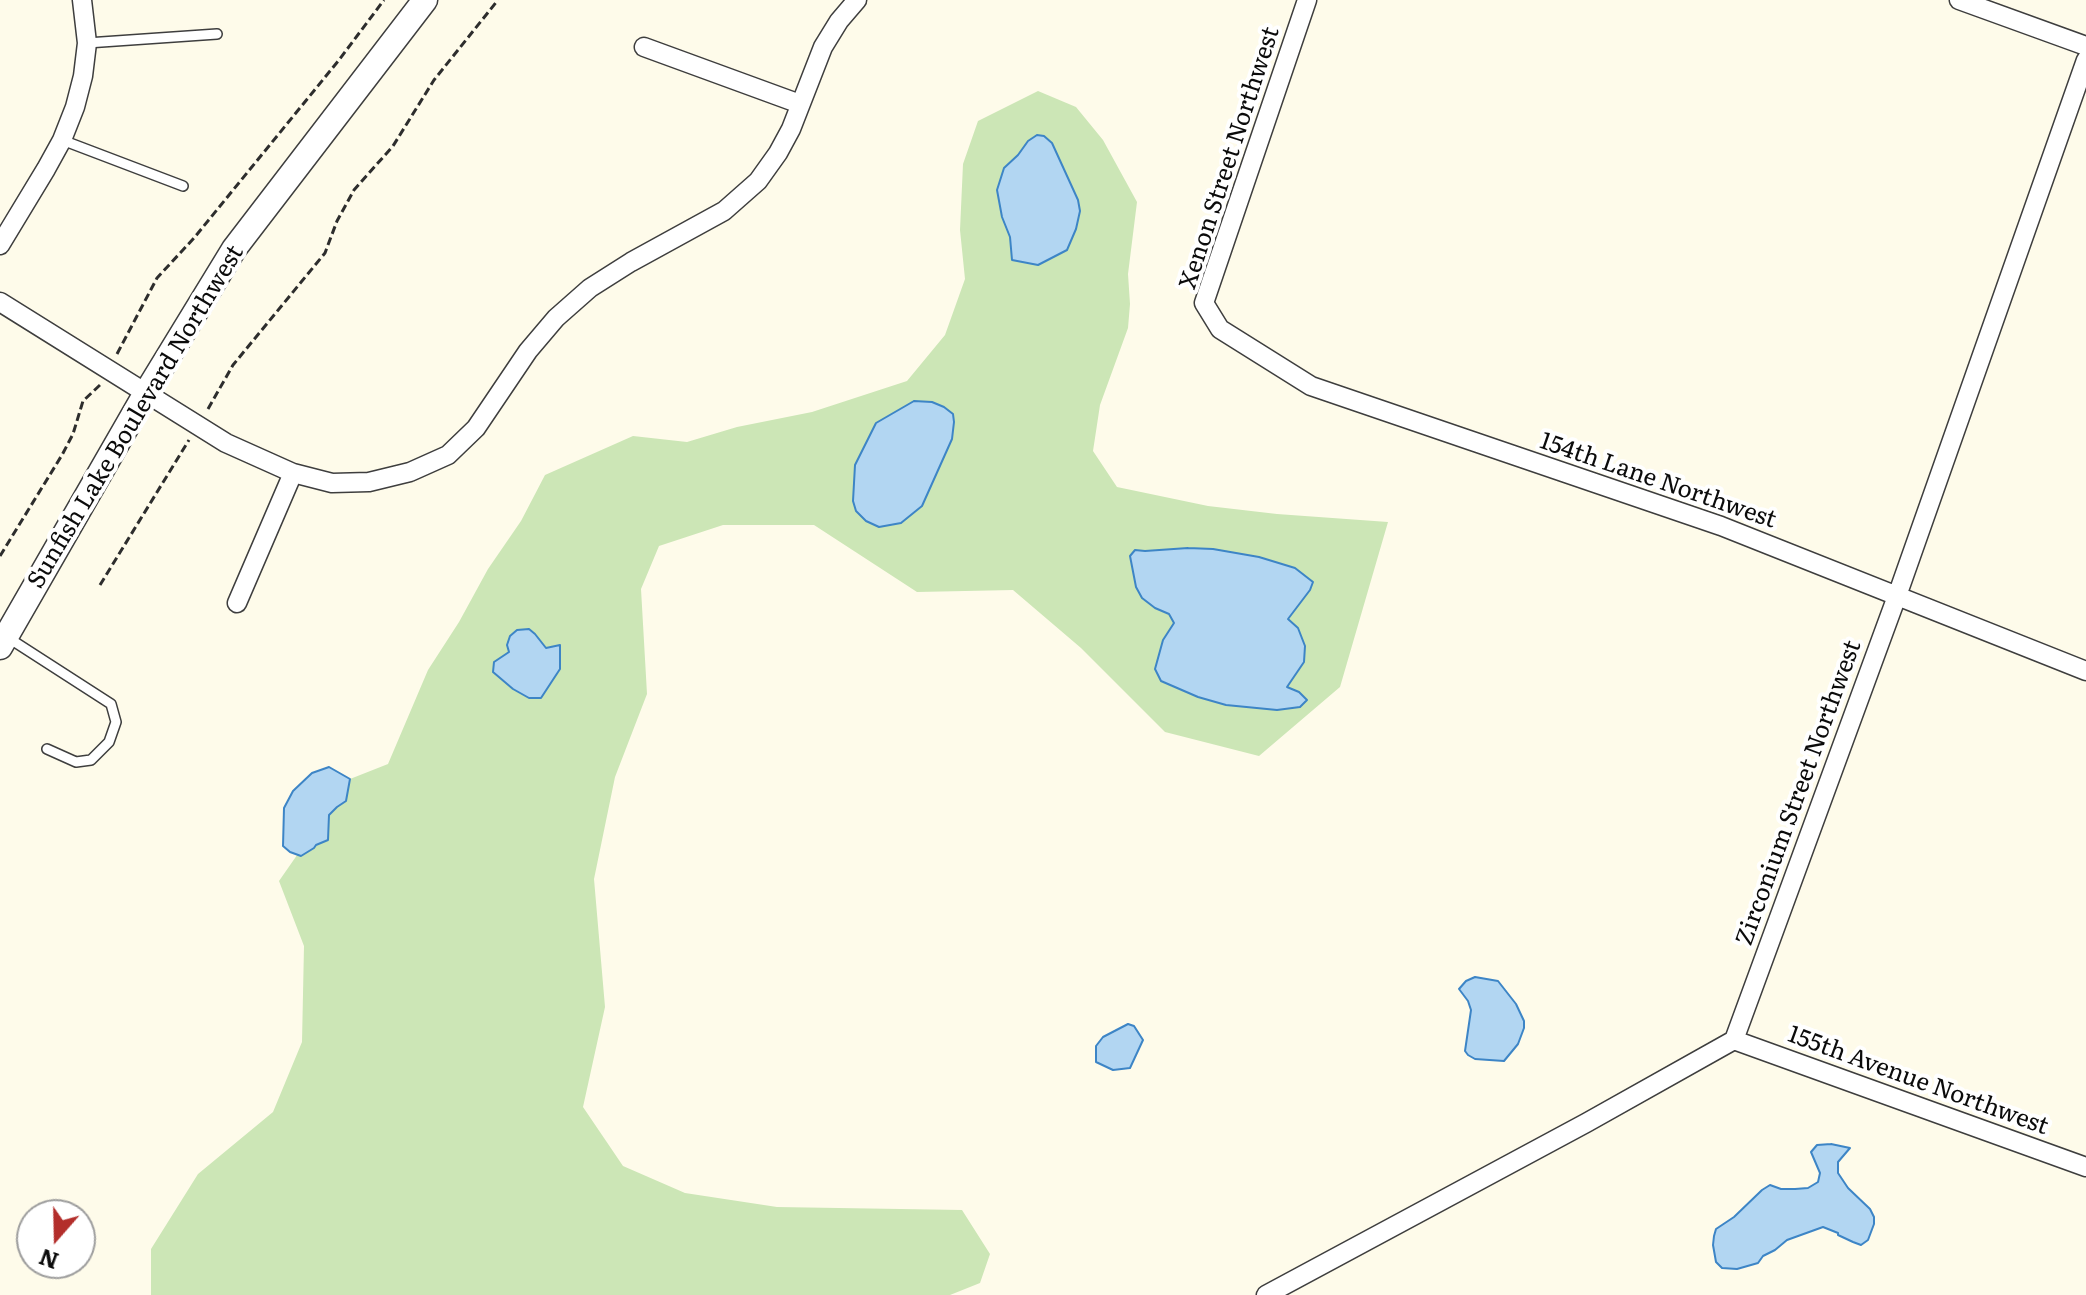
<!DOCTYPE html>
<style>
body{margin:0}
#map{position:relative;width:2086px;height:1295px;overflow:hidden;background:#fefbea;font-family:Literata,serif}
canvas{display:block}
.north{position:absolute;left:16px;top:1199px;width:80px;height:80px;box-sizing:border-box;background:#fff;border:2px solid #9d9d9d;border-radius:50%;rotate:200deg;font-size:22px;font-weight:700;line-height:32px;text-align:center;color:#0b0b0b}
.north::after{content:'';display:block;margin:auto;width:28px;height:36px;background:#b32e2b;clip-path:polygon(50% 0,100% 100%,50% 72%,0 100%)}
</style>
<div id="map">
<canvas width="2086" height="1295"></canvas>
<div class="north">N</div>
</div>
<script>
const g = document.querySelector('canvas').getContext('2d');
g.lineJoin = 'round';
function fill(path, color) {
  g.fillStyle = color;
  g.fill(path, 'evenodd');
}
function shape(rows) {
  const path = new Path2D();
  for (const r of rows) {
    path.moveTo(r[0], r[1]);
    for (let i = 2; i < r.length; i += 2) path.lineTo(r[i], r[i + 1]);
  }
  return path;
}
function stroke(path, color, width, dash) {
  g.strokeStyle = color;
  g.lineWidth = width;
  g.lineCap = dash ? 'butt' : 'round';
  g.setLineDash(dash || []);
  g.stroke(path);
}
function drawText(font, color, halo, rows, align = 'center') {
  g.font = font + ' Literata,serif';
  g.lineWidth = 8;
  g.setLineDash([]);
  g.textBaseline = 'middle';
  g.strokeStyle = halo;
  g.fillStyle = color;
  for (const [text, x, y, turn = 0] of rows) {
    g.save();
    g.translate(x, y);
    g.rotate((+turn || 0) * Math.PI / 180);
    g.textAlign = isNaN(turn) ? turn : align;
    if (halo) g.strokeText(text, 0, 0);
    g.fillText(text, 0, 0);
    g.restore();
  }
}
fill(shape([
 [1038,91,1076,107,1103,140,1137,202,1128,274,1130,304,1128,328,1100,405,1093,451,1117,487,1208,506,1277,514,1388,522,1340,687,1259,756,1165,732,1081,648,1013,590,917,592,814,525,723,525,659,546,641,589,647,694,615,777,594,879,605,1007,583,1107,623,1166,685,1193,777,1207,962,1210,990,1254,980,1283,950,1295,151,1295,151,1249,198,1174,273,1112,302,1042,304,946,279,881,350,779,388,764,428,670,459,622,488,569,521,521,545,475,633,436,687,442,737,427,812,412,907,381,945,335,965,279,960,230,963,164,978,121]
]), '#cce6b6');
const water = shape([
 [1037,135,1044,136,1052,143,1078,200,1080,211,1076,229,1067,250,1038,265,1012,260,1010,237,1002,217,997,190,1004,168,1018,155,1028,141,1037,135],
 [914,401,932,402,944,407,953,414,954,422,952,439,922,506,901,523,879,527,866,521,856,511,853,501,855,465,876,423,914,401],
 [1188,548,1213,549,1259,557,1295,568,1313,582,1310,590,1288,619,1298,628,1305,646,1304,662,1287,687,1299,692,1307,700,1300,707,1277,710,1226,705,1198,697,1161,681,1155,669,1163,640,1174,623,1169,614,1155,608,1142,598,1136,587,1130,556,1135,550,1145,551,1188,548],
 [529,629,535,634,546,648,560,645,560,669,541,698,529,698,513,689,493,672,494,662,509,652,507,645,510,636,517,630,529,629],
 [329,767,350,779,346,801,337,807,329,815,328,840,316,845,314,848,301,856,290,852,283,846,284,808,293,791,312,773,329,767],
 [1475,977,1498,981,1516,1004,1524,1021,1524,1028,1518,1044,1504,1061,1475,1059,1468,1055,1465,1051,1471,1010,1468,1001,1459,989,1466,981,1475,977],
 [1128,1024,1134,1026,1143,1040,1130,1068,1113,1070,1096,1062,1096,1046,1103,1037,1128,1024],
 [1831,1144,1850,1148,1838,1162,1838,1173,1848,1188,1870,1209,1874,1217,1874,1224,1868,1240,1861,1245,1853,1242,1838,1235,1838,1233,1823,1227,1787,1240,1775,1250,1763,1256,1758,1263,1737,1269,1722,1268,1716,1262,1713,1245,1714,1236,1716,1229,1734,1217,1762,1190,1770,1185,1781,1189,1795,1189,1808,1188,1818,1182,1820,1173,1811,1152,1817,1145,1831,1144]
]);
fill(water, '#b2d6f2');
stroke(water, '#3d85c6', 2);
const service = shape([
 [87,43,217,34],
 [62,140,183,186],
 [7,637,111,704,116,722,109,742,91,760,76,762,47,749]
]);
const minor = shape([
 [1307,0,1204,303,1220,329,1311,386,1721,526,2086,671],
 [1959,0,2086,46],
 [644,47,800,104],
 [0,245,46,169,62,140,75,107,83,76,87,43,82,0],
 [0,302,226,443,293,473,332,483,369,482,410,472,448,455,476,428,528,351,556,318,590,288,631,262,724,211,758,181,778,153,791,129,823,47,839,21,857,0],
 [237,603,293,473],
 [1734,1040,2086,1167],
 [1266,1295,1586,1123,1734,1040,1897,596,2086,60]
]);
const tertiary = shape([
 [0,647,146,393,234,249,425,0]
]);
stroke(service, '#3e3e3e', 12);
stroke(minor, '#3e3e3e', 21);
stroke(tertiary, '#3e3e3e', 27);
stroke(shape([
 [117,354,157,278,194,238,339,60,384,0],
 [208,409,233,365,325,253,337,221,354,190,393,146,434,80,498,0],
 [0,556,62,455,73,434,83,401,100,385],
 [100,585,189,440]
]), '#2d2d2d', 3, [8, 4]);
stroke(service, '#fff', 9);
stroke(minor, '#fff', 18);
stroke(tertiary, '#fff', 24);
drawText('24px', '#0b0b0b', '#fff', [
 ["Xenon Street Northwest",1230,158,-72],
 ["Sunfish Lake Boulevard Northwest",136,417,-59],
 ["154th Lane Northwest",1658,481,19],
 ["Zirconium Street Northwest",1799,793,-70],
 ["155th Avenue Northwest",1918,1081,20]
]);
</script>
